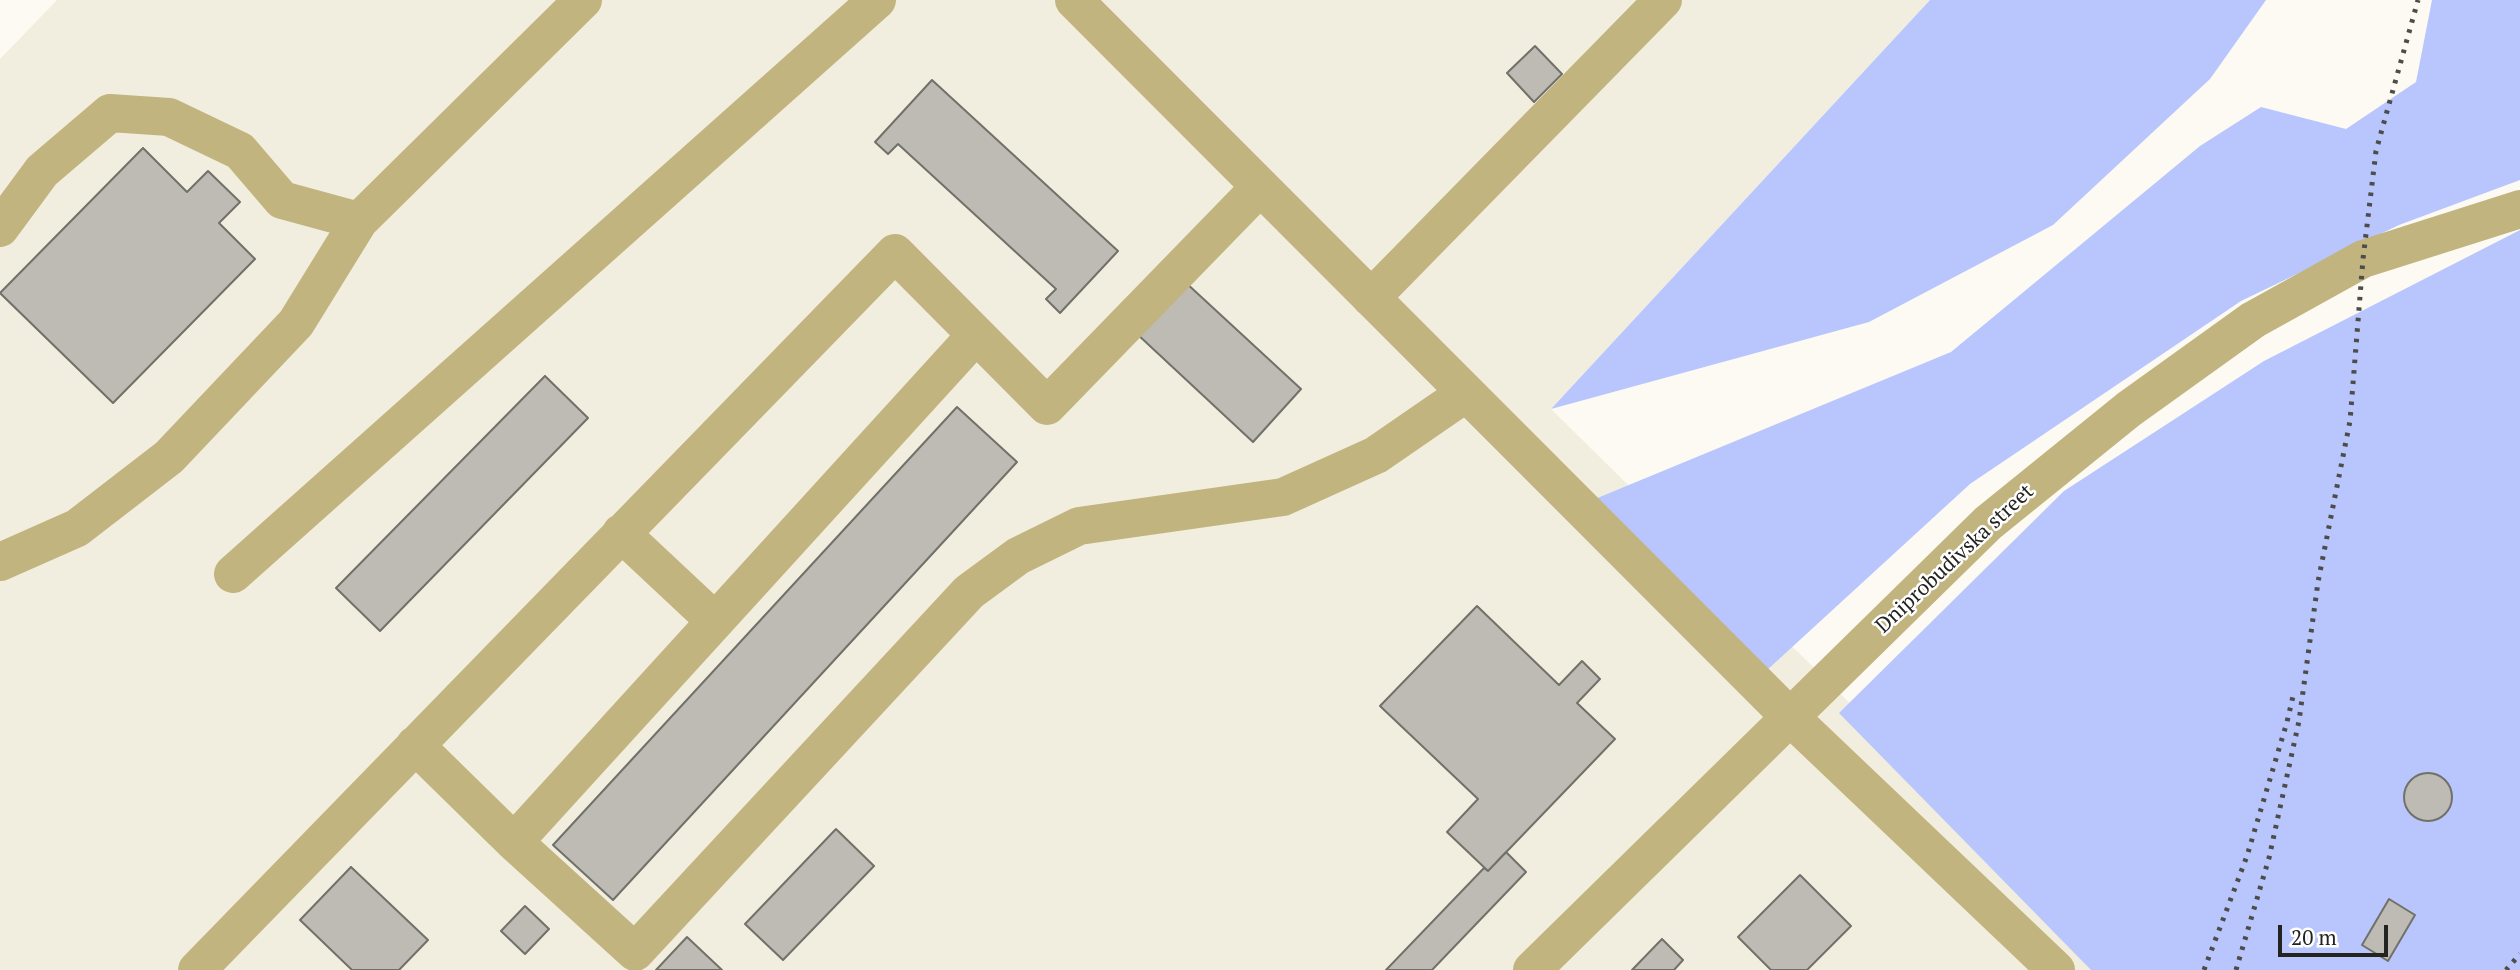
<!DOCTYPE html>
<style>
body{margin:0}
#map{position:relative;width:2520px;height:970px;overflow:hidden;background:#fcfaf2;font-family:"PT Serif",serif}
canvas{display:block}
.scale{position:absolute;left:2278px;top:925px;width:110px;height:32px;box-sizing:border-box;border:4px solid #232320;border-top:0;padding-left:9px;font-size:21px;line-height:24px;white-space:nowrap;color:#232320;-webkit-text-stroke:5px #fff;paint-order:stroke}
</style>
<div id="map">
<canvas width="2520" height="970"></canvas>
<div class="scale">20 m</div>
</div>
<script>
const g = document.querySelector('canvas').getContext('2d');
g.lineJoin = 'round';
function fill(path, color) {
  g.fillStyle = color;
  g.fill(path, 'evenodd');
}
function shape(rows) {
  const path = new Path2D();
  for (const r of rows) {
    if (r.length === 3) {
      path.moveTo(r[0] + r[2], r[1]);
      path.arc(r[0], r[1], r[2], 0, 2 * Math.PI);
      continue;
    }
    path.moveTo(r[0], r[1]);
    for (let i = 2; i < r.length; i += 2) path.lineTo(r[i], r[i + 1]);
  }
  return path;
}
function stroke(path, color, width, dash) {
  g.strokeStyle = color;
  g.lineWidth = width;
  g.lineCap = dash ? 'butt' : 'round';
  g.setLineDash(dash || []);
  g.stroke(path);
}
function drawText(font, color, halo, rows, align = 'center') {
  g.font = font + ' "PT Serif",serif';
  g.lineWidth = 5;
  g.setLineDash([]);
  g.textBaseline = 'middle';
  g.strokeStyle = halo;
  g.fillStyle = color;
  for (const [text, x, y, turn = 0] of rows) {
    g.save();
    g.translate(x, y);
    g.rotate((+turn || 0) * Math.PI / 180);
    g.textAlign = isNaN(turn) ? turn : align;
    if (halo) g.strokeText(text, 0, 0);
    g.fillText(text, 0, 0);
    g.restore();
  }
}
fill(shape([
 [57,0,1930,0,1551,409,2121,970,0,970,0,59]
]), '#f2eedf');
fill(shape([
 [1930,0,2266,0,2210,79,2053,225,1869,322,1551,409],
 [2432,0,2520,0,2520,180,2399,225,2241,301,1970,484,1754,682,1578,506,1951,352,2200,146,2261,107,2346,129,2416,82],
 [2520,230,2520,970,2091,970,1839,713,2064,491,2264,361]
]), '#b8c6fd');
const building = shape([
 [1535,46,1562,74,1534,102,1507,73,1535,46],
 [932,80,1118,251,1060,313,1046,299,1056,289,898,144,888,154,875,142,932,80],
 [143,148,187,192,208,171,240,202,219,223,255,259,113,403,0,293,143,148],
 [1184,281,1301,389,1253,442,1136,333,1184,281],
 [545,376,588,418,380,631,336,588,545,376],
 [957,407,1017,462,613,900,553,845,957,407],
 [1477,606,1559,685,1582,661,1600,679,1577,703,1615,739,1488,871,1447,832,1478,799,1380,706,1477,606],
 [2428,797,24],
 [836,829,874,866,783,960,745,924,836,829],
 [1506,852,1526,872,1432,970,1386,970,1484,868,1488,871,1506,852],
 [351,867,428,940,399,970,352,970,300,920,351,867],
 [1800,875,1851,926,1807,970,1771,970,1738,937,1800,875],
 [2389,899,2415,915,2388,961,2362,945,2389,899],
 [525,906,549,929,525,954,501,931,525,906],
 [687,937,722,970,656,970,687,937],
 [1662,939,1683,960,1674,970,1632,970,1662,939]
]);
fill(building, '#bdbbb4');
stroke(building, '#717069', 2);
stroke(shape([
 [1074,0,1789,716,2056,970],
 [0,228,42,171,110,113,169,117,240,151,282,200,359,221],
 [1371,298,1663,0],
 [976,335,514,842,635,952,969,592,1018,556,1079,526,1283,497,1376,455,1466,393],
 [621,533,715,621],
 [0,562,77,528,169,457,296,323,359,221,583,0],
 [233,574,877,0],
 [415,745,514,842],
 [197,970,895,253,1047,406,1260,187],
 [1532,970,1988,523,2129,409,2253,320,2363,259,2520,209]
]), '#c1b47f', 38);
stroke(shape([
 [2204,970,2247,856,2287,722,2294,692],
 [2236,970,2269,858,2299,721,2318,582,2350,421,2363,259,2376,151,2418,0],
 [2506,970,2520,954]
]), '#4d4c49', 5, [3.5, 7]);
drawText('21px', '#232320', '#fff', [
 ["Dniprobudivska street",1955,559,-43]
]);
</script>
